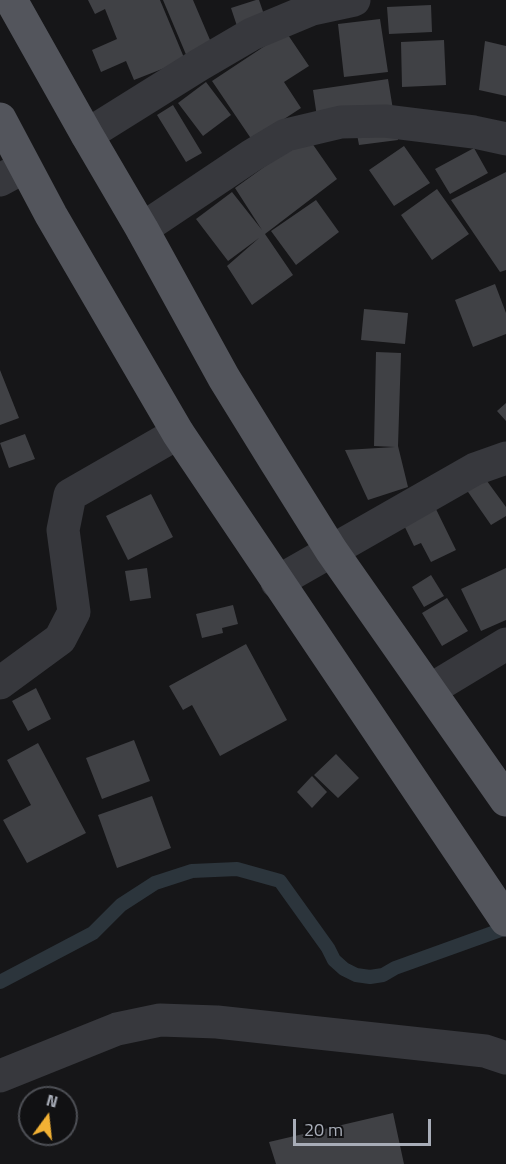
<!DOCTYPE html>
<style>
body{margin:0}
#map{position:relative;width:506px;height:1164px;overflow:hidden;background:#161618;font-family:"Titillium Web",sans-serif}
canvas{display:block}
.north{position:absolute;left:18px;top:1086px;width:60px;height:60px;box-sizing:border-box;background:#111113;border:2px solid #4d4f55;border-radius:50%;rotate:15deg;font-size:16px;font-weight:700;line-height:24px;text-align:center;color:#a8adb8}
.north::after{content:'';display:block;margin:auto;width:21px;height:27px;background:#f2b134;clip-path:polygon(50% 0,100% 100%,50% 72%,0 100%)}
.scale{position:absolute;left:293px;top:1119px;width:138px;height:27px;box-sizing:border-box;border:3px solid #a8adb8;border-top:0;padding-left:8px;font-size:18px;line-height:21px;white-space:nowrap;color:#a8adb8;-webkit-text-stroke:4px #111113;paint-order:stroke}
</style>
<div id="map">
<canvas width="506" height="1164"></canvas>
<div class="north">N</div>
<div class="scale">20 m</div>
</div>
<script>
const g = document.querySelector('canvas').getContext('2d');
g.lineJoin = 'round';
function shape(rows) {
  const path = new Path2D();
  for (const r of rows) {
    path.moveTo(r[0], r[1]);
    for (let i = 2; i < r.length; i += 2) path.lineTo(r[i], r[i + 1]);
  }
  return path;
}
function stroke(path, color, width, dash) {
  g.strokeStyle = color;
  g.lineWidth = width;
  g.lineCap = dash ? 'butt' : 'round';
  g.setLineDash(dash || []);
  g.stroke(path);
}
function fill(path, color) {
  g.fillStyle = color;
  g.fill(path, 'evenodd');
}
stroke(shape([
 [0,982,93,933,121,905,155,883,192,871,237,869,280,881,328,948,334,960,344,969,356,975,370,977,383,975,395,968,506,928]
]), '#2c353c', 14);
fill(shape([
 [88,0,160,0,185,60,134,80,126,61,101,72,92,50,117,39,105,9,95,14],
 [163,0,193,0,216,54,190,64],
 [256,0,259,0,267,23,239,32,231,8],
 [431,5,432,32,389,34,387,7],
 [380,19,388,72,344,77,338,24],
 [286,32,309,66,284,82,301,108,252,140,212,81],
 [444,40,446,85,402,87,401,42],
 [485,41,506,46,506,96,479,90],
 [388,79,398,140,359,145,355,124,319,130,313,90],
 [206,82,231,115,203,136,178,103],
 [173,105,202,153,186,162,157,115],
 [307,136,337,179,265,234,293,275,252,305,227,266,259,238,228,261,196,219,232,192,262,230,235,188],
 [404,146,430,183,394,206,369,170],
 [474,148,488,173,450,194,435,169],
 [506,172,506,270,500,272,451,200],
 [437,189,469,234,432,260,401,215],
 [316,200,339,232,296,265,271,231],
 [495,284,506,313,506,334,473,347,455,300],
 [364,309,408,313,405,344,361,340],
 [376,352,401,353,398,446,408,487,368,500,345,450,395,447,374,446],
 [0,370,19,418,0,425],
 [506,403,506,421,497,411],
 [25,434,35,459,9,468,0,443],
 [484,477,506,507,506,516,491,525,466,489],
 [151,494,173,537,128,560,106,516],
 [434,505,456,550,431,562,421,543,414,546,402,521],
 [147,568,151,598,130,601,125,571],
 [506,568,506,620,481,631,461,589],
 [431,575,444,596,424,607,412,587],
 [447,598,468,631,442,646,422,613],
 [233,605,238,624,222,628,223,633,202,638,196,614],
 [246,644,287,720,220,756,192,705,183,710,169,686],
 [36,688,51,719,28,731,12,701],
 [134,740,150,781,102,799,86,758],
 [38,743,86,833,27,863,3,820,31,805,7,760],
 [336,754,359,778,338,798,314,775],
 [312,776,327,792,312,808,297,792],
 [152,796,171,848,117,868,98,815],
 [393,1113,404,1164,276,1164,269,1142]
]), '#404145');
stroke(shape([
 [87,135,199,65,252,34,312,9,354,0],
 [0,180,24,167],
 [142,229,251,156,286,135,341,122,385,121,474,132,506,139],
 [277,582,475,469,506,458],
 [0,683,60,639,74,612,63,530,70,495,178,433],
 [430,690,506,644],
 [0,1076,117,1029,160,1020,217,1022,485,1051,506,1058]
]), '#37383d', 33);
stroke(shape([
 [11,0,87,135,142,229,224,378,274,459,331,550,506,800],
 [0,119,51,215,178,433,506,920]
]), '#53555c', 33);
</script>
